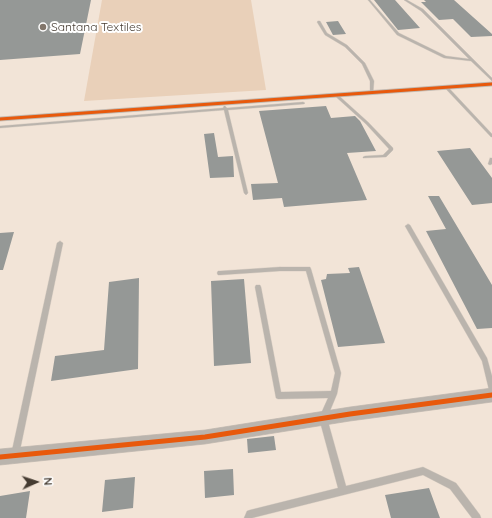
<!DOCTYPE html>
<style>
body{margin:0}
#map{position:relative;width:492px;height:518px;overflow:hidden;background:#f2e4d7;font-family:Quicksand,sans-serif}
canvas{display:block}
.north{position:absolute;left:16px;top:462px;width:40px;height:40px;-webkit-text-stroke:3px #fff;paint-order:stroke;rotate:87deg;font-size:11px;font-weight:700;line-height:16px;text-align:center;color:#453b31}
.north::after{content:'';display:block;margin:auto;width:14px;height:18px;background:#453b31;clip-path:polygon(50% 0,100% 100%,50% 72%,0 100%)}
</style>
<div id="map">
<canvas width="492" height="518"></canvas>
<div class="north">N</div>
</div>
<script>
const g = document.querySelector('canvas').getContext('2d');
g.lineJoin = 'round';
function fill(path, color) {
  g.fillStyle = color;
  g.fill(path, 'evenodd');
}
function shape(rows) {
  const path = new Path2D();
  for (const r of rows) {
    path.moveTo(r[0], r[1]);
    for (let i = 2; i < r.length; i += 2) path.lineTo(r[i], r[i + 1]);
  }
  return path;
}
function stroke(path, color, width, dash) {
  g.strokeStyle = color;
  g.lineWidth = width;
  g.lineCap = dash ? 'butt' : 'round';
  g.setLineDash(dash || []);
  g.stroke(path);
}
function drawText(font, color, halo, rows, align = 'center') {
  g.font = font + ' Quicksand,sans-serif';
  g.lineWidth = 4;
  g.setLineDash([]);
  g.textBaseline = 'middle';
  g.strokeStyle = halo;
  g.fillStyle = color;
  for (const [text, x, y, turn = 0] of rows) {
    g.save();
    g.translate(x, y);
    g.rotate((+turn || 0) * Math.PI / 180);
    g.textAlign = isNaN(turn) ? turn : align;
    if (halo) g.strokeText(text, 0, 0);
    g.fillText(text, 0, 0);
    g.restore();
  }
}
fill(shape([
 [102,0,251,0,266,90,84,101]
]), '#e9d0b9');
fill(shape([
 [0,0,91,0,80,54,0,60],
 [374,0,395,0,420,28,398,30],
 [424,0,454,0,492,34,492,36,471,37,453,19,439,20,421,2,426,2],
 [338,21,346,34,333,35,326,22],
 [326,106,331,118,355,116,360,121,376,151,347,153,367,200,284,207,282,198,253,200,251,184,278,183,259,111],
 [214,133,218,157,233,156,234,177,210,178,204,134],
 [470,148,492,178,492,203,472,205,437,151],
 [428,196,439,196,492,285,492,328,477,329,426,231,446,229],
 [14,232,3,270,0,270,0,233],
 [359,267,385,343,338,347,321,280,326,279,327,274,350,273,348,268],
 [139,278,138,369,51,381,55,356,104,350,109,282],
 [244,279,251,363,214,366,211,281],
 [274,436,276,450,248,453,247,439],
 [233,469,234,495,205,498,204,471],
 [135,477,133,508,102,512,105,480],
 [429,488,440,518,391,518,385,495],
 [30,491,26,518,0,518,0,496]
]), '#959896');
const lane = shape([
 [368,0,370,0,399,33,446,56,469,59,421,11,404,0,407,0,423,9,492,78,492,81,471,61,444,58,397,35,368,0],
 [318,21,320,21,327,33,347,45,365,63,374,81,373,94,370,93,370,81,362,64,345,47,325,35,317,22,318,21],
 [445,86,447,86,492,134,492,137,491,137,445,88,445,86],
 [335,94,337,94,368,122,393,148,393,150,386,157,363,158,363,157,365,156,383,155,389,149,366,124,335,96,335,94],
 [303,102,305,103,304,104,228,110,248,193,246,195,244,193,224,110,0,128,0,126,223,108,224,106,225,106,227,108,303,102],
 [490,158,492,158,492,164,490,165,488,164,490,158],
 [408,224,410,225,487,358,492,376,492,393,490,392,489,390,482,361,405,226,408,224],
 [60,241,63,243,19,455,18,458,15,459,12,458,11,455,57,243,60,241],
 [280,267,310,267,311,269,341,373,337,394,327,418,346,486,423,467,456,483,480,515,481,518,472,518,450,489,423,475,252,518,244,518,247,511,250,510,338,488,319,418,328,398,278,399,276,398,255,287,256,285,260,285,261,287,281,392,331,391,335,373,306,271,280,271,220,275,218,275,217,273,218,271,220,271,280,267]
]);
const street = shape([
 [492,82,492,86,0,121,0,117,492,82],
 [492,388,492,402,350,421,205,444,0,465,0,449,205,430,350,407,492,388]
]);
stroke(lane, '#cdc2b8', 0.5);
stroke(street, '#cdc2b8', 1);
fill(lane, '#bab4ad');
fill(street, '#bab4ad');
stroke(shape([
 [0,119,492,84]
]), '#e8590c', 3);
stroke(shape([
 [0,457,205,437,350,414,492,395]
]), '#e8590c', 5);
for (const [x, y, r, color] of [
 [43,27,4,"#82766b"]
]) {
  const dot = new Path2D();
  dot.arc(x, y, r, 0, 2 * Math.PI);
  g.fillStyle = color;
  g.fill(dot);
  stroke(dot, '#fff', 1.5);
}
drawText('12px', '#453b31', '#fff', [
 ["Santana Textiles",51,27]
], 'left');
</script>
